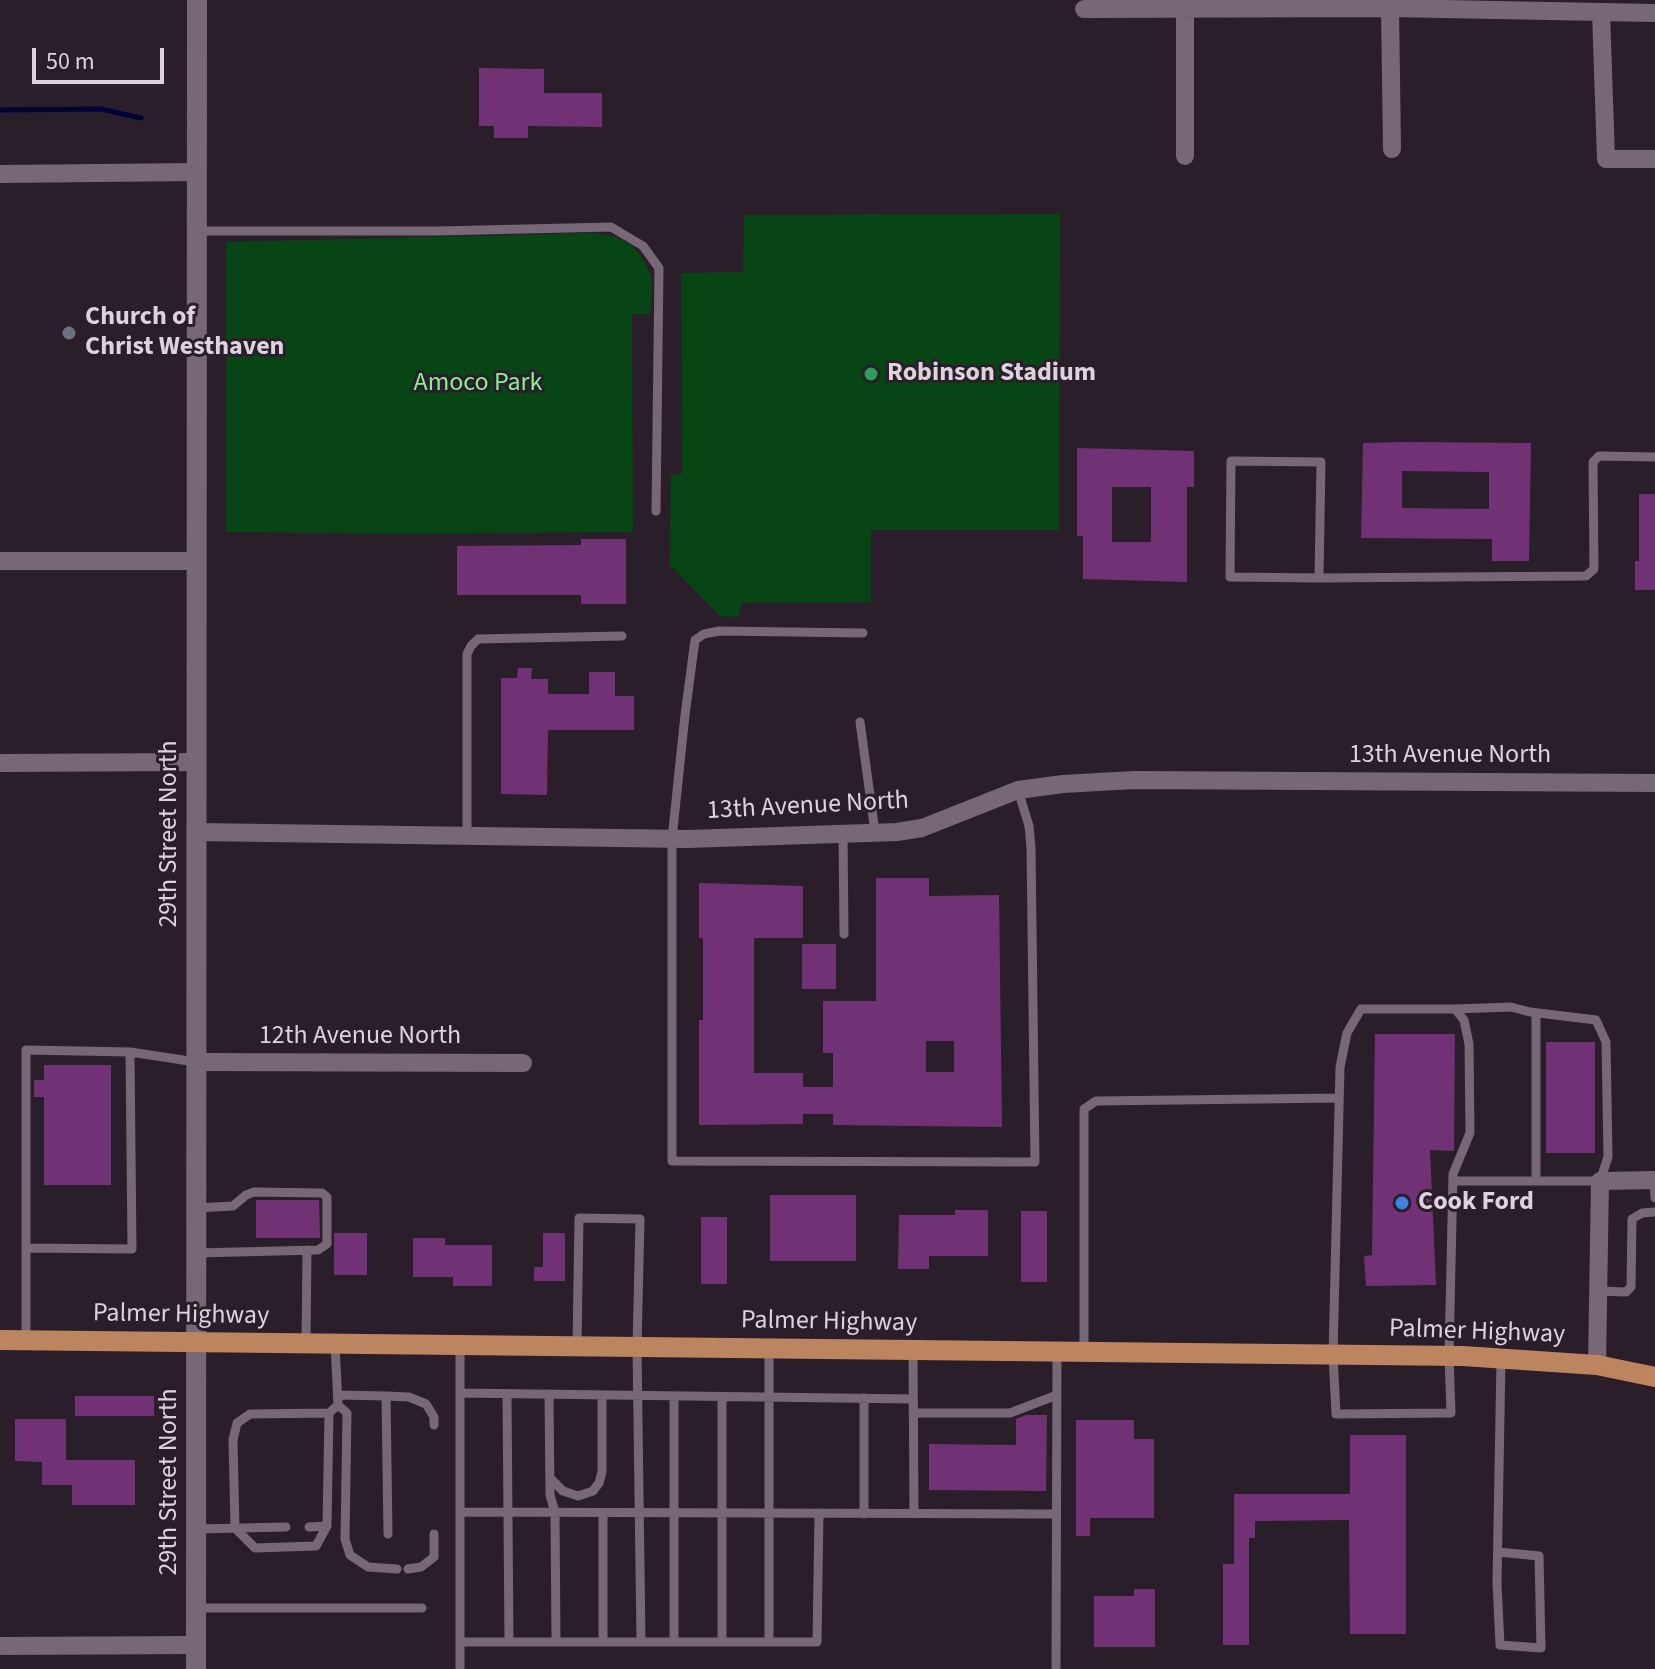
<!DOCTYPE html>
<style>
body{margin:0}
#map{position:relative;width:1655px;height:1669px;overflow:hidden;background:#2b1e2b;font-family:"Source Sans 3",sans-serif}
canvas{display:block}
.scale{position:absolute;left:32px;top:48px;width:132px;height:36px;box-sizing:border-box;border:4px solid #dcd3dc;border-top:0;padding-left:10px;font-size:24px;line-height:28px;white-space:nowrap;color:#dcd3dc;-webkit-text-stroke:6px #2b1e2b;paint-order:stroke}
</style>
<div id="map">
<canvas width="1655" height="1669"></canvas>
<div class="scale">50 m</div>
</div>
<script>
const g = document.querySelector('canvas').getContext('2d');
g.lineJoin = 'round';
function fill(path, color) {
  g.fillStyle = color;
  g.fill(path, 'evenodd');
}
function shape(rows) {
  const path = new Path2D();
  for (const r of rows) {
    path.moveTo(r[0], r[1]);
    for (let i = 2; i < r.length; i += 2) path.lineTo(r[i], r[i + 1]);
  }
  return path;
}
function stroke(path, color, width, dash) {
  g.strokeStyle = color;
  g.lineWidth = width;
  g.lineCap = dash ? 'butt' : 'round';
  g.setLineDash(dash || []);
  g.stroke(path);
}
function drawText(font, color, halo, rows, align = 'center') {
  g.font = font + ' "Source Sans 3",sans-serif';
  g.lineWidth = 6;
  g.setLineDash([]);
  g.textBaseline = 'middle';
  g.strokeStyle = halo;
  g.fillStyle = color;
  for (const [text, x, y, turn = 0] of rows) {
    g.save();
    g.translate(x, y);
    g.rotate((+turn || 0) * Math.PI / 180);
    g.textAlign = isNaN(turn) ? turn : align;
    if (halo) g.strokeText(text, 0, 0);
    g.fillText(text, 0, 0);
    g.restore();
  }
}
fill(shape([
 [1060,214,1059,530,871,530,871,602,742,603,738,617,720,616,670,565,671,475,682,474,681,273,743,272,744,215],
 [594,233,613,236,632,245,644,261,652,278,651,314,632,314,633,532,400,534,226,532,226,242]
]), '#074515');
stroke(shape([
 [0,110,101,109,141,118]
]), '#000336', 5);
fill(shape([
 [479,68,544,69,544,93,602,93,602,127,528,126,528,138,494,138,494,126,479,126],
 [1404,442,1531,443,1529,561,1492,561,1492,539,1361,538,1363,443],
 [1402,471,1489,472,1489,509,1402,508],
 [1077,448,1194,451,1194,487,1187,487,1187,582,1083,579,1083,536,1077,536],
 [1112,487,1151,487,1151,542,1112,542],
 [1639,494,1655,494,1655,590,1635,590,1635,561,1639,561],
 [581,539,626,539,626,604,581,604,581,595,457,595,457,546,581,545],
 [518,668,532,668,531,679,548,679,548,694,589,694,589,672,615,672,615,696,634,696,634,730,548,730,547,795,501,794,501,678,517,678],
 [876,878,929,878,929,896,999,895,1002,1127,833,1125,833,1114,803,1114,803,1124,699,1125,699,1020,703,1020,703,938,699,938,699,883,803,886,803,938,754,938,754,1073,803,1073,803,1087,833,1087,833,1053,823,1053,823,1001,876,1001],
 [926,1041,954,1041,954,1072,926,1072],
 [802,944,836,944,836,989,802,989],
 [1375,1034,1455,1034,1454,1151,1430,1150,1436,1285,1366,1286,1364,1256,1372,1255],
 [1546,1042,1595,1042,1595,1153,1546,1153],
 [44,1065,111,1065,111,1185,44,1185,44,1097,34,1097,34,1080,44,1080],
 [770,1195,856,1195,856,1261,770,1261],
 [256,1200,319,1200,320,1238,256,1238],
 [955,1210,988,1210,988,1256,929,1256,929,1269,898,1269,899,1215,955,1215],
 [1021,1211,1047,1211,1047,1282,1021,1282],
 [701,1217,727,1217,727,1284,701,1284],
 [334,1233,367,1233,367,1275,334,1275],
 [543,1233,565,1233,565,1281,534,1281,534,1267,543,1267],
 [413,1238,445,1238,445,1245,492,1245,492,1286,453,1286,453,1277,413,1277],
 [75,1396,154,1396,154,1416,75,1416],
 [1026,1415,1047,1415,1046,1491,929,1490,929,1444,1016,1445,1016,1419],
 [15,1419,66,1419,66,1460,135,1460,135,1505,72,1505,72,1485,42,1485,42,1462,15,1461],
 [1076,1420,1134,1420,1134,1439,1154,1439,1154,1518,1090,1518,1090,1536,1076,1536],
 [1350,1435,1406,1435,1406,1634,1350,1634,1349,1520,1255,1521,1255,1538,1249,1538,1249,1645,1223,1645,1223,1564,1234,1564,1234,1494,1350,1494],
 [1134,1589,1155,1589,1155,1647,1094,1647,1094,1596,1134,1596]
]), '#713275');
stroke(shape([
 [197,231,438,231,611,227,643,246,659,268,656,511],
 [1231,461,1321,462,1319,578,1230,577,1231,461],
 [1319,578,1586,576,1594,569,1593,462,1599,456,1655,457],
 [863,633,719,631,704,634,695,640,685,715,672,839,672,1161,1035,1162,1031,848,1029,826,1018,790],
 [860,722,875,832],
 [843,834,844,934],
 [467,836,467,654,471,646,478,639,622,636],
 [1361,1009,1455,1009,1464,1020,1469,1044,1470,1133,1453,1174,1449,1356,1451,1413,1336,1414,1333,1355,1340,1067,1347,1033,1361,1009],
 [130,1052,196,1062],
 [1654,1180,1655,1198],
 [1453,1181,1600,1181,1608,1157,1606,1042,1596,1020,1530,1012,1511,1007,1455,1009],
 [1536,1181,1536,1013],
 [196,1253,318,1250,327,1244,327,1197,322,1193,254,1192,246,1195,233,1206,196,1208],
 [1598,1291,1626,1292,1631,1287,1632,1219,1642,1213,1655,1212],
 [26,1340,26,1050,130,1052,132,1249,27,1248],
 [306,1343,307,1250],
 [460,1345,460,1669],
 [577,1346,579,1218,640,1219,637,1347,641,1642],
 [769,1348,769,1642],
 [913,1350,914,1514],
 [1084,1351,1084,1109,1096,1101,1339,1098],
 [460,1393,913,1399],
 [507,1394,509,1642],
 [549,1394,550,1495,555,1512,556,1642],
 [338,1395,386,1396,388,1534],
 [386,1396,409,1397,426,1404,434,1417,434,1425],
 [674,1396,674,1642],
 [722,1397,722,1642],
 [864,1398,864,1514],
 [338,1405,347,1413,345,1539,350,1555,368,1567,397,1569],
 [913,1413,1010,1413,1057,1395],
 [550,1478,563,1491,578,1496,593,1491,599,1483,602,1472,602,1395],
 [460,1512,1056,1514],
 [603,1513,603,1642],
 [327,1526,316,1546,255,1548,235,1528,233,1440,237,1423,250,1414,329,1413,338,1405,335,1344],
 [309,1527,327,1526,329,1413],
 [197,1529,286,1527],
 [1498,1552,1539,1556,1541,1648,1500,1645,1497,1583,1501,1359],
 [408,1569,421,1567,434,1557,434,1534],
 [196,1608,422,1608],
 [460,1642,817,1642,819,1513],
 [1056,1669,1057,1352]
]), '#776777', 9);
stroke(shape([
 [1390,8,1392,149],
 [1084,9,1390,8,1655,13],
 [1601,12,1606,159,1655,159],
 [1185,156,1185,10],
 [0,174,197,172],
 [0,561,197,561],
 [0,763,197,762],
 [197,832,688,839,897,832,922,828,1018,790,1063,784,1134,780,1655,783],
 [196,1062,523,1063],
 [1597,1365,1600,1181,1655,1180],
 [0,1646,196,1645]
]), '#776777', 18);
stroke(shape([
 [196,1669,197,0]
]), '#776777', 20);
stroke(shape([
 [0,1340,1463,1356,1597,1365,1655,1377]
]), '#bd8460', 20);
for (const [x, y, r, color] of [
 [69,333,8,"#6b7280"],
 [871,374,8,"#2e9e5b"],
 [1402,1203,8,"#3f7fe0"]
]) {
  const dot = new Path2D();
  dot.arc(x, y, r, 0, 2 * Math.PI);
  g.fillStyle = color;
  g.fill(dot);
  stroke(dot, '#2b1e2b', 3);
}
drawText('bold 26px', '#dcd3dc', '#2b1e2b', [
 ["Church of",85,318],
 ["Christ Westhaven",85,348],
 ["Robinson Stadium",887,374],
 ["Cook Ford",1418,1203]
], 'left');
drawText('26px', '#89ee92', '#2b1e2b', [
 ["Amoco Park",478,384]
]);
drawText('26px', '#dcd3dc', '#2b1e2b', [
 ["13th Avenue North",1450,756],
 ["13th Avenue North",808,807,-3],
 ["29th Street North",170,834,-90],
 ["12th Avenue North",360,1037],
 ["Palmer Highway",181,1316,1],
 ["Palmer Highway",829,1323,1],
 ["Palmer Highway",1477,1333,2],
 ["29th Street North",170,1482,-90]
]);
</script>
